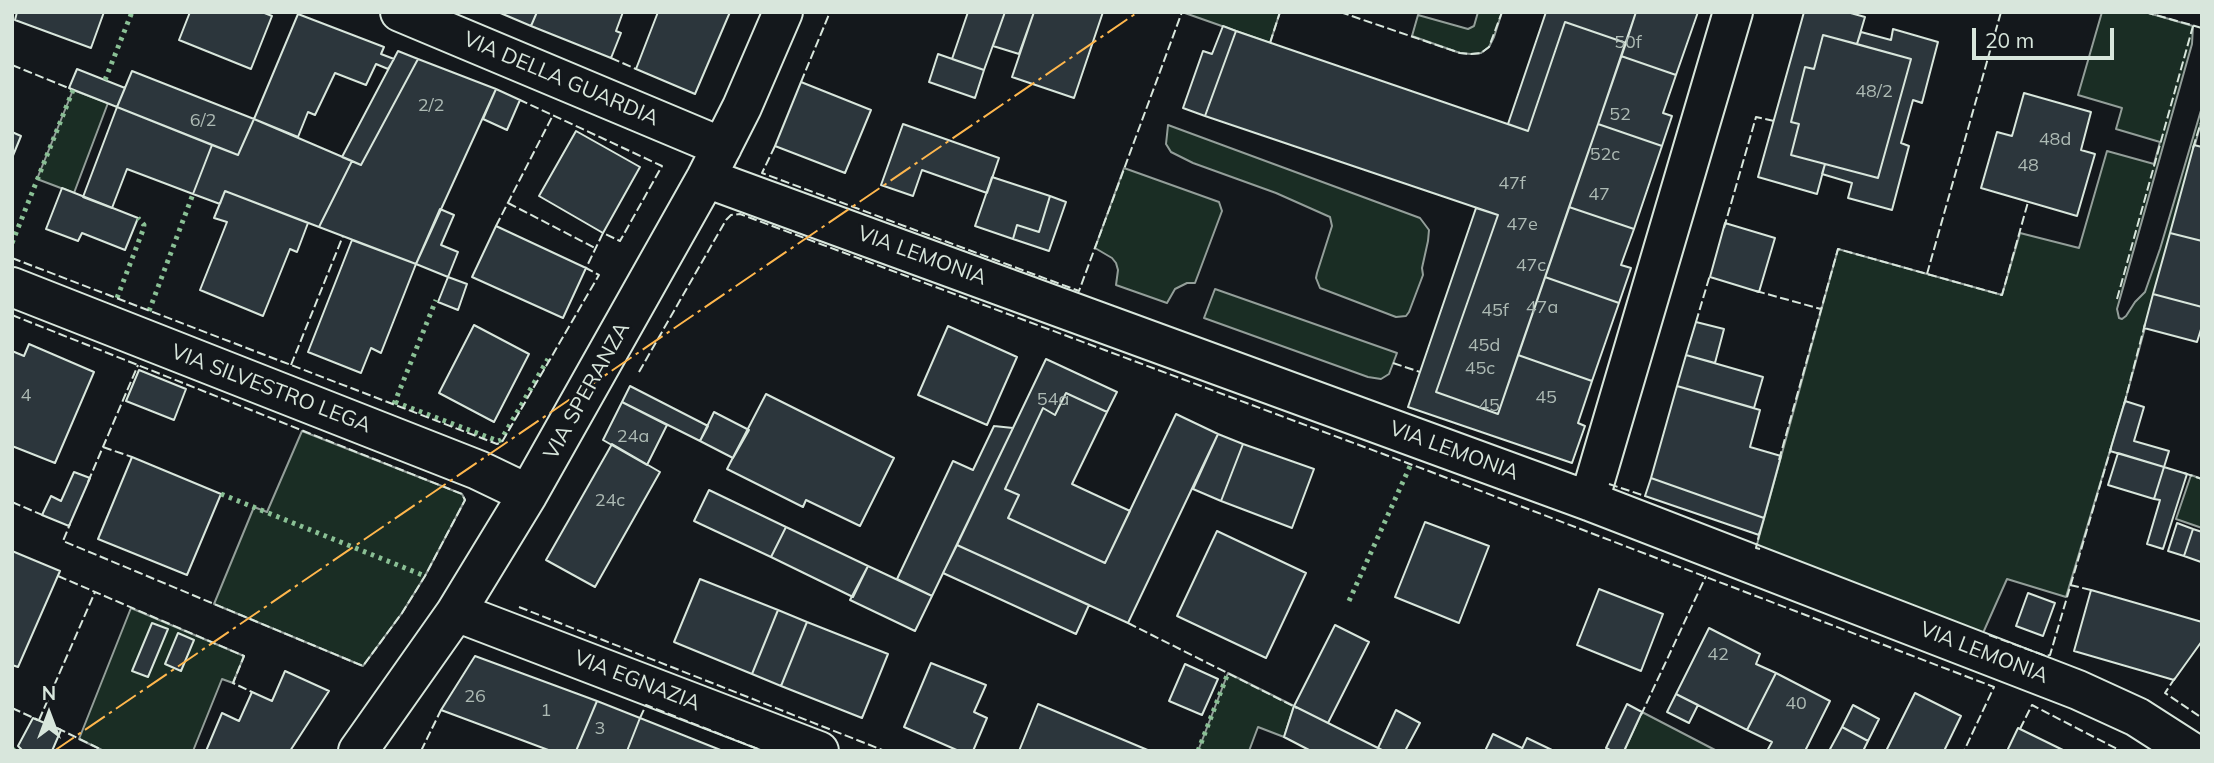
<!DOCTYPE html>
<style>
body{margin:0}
#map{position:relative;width:2214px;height:763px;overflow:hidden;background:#14181c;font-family:Mulish,sans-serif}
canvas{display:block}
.frame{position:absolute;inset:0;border:14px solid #d8e6dc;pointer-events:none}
.north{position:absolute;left:14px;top:679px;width:70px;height:70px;-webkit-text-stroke:5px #14181c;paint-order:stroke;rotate:0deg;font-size:19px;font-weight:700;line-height:28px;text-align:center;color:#d8e6dc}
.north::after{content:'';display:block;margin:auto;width:24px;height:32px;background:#d8e6dc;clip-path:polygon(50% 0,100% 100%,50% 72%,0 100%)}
.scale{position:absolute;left:1972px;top:28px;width:142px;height:32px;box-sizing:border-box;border:4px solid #d8e6dc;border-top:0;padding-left:9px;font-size:21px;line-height:24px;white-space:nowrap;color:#d8e6dc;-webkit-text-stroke:5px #14181c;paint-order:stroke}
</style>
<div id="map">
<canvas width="2214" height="763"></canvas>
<div class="frame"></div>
<div class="north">N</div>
<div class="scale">20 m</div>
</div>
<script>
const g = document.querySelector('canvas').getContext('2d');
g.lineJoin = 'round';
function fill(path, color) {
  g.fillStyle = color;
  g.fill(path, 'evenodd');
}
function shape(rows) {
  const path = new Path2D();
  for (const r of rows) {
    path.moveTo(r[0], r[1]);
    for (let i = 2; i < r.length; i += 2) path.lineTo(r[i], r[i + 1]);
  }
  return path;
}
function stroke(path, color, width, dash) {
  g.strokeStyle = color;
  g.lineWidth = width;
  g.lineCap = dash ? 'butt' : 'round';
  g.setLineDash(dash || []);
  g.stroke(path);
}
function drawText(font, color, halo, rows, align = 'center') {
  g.font = font + ' Mulish,sans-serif';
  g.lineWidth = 5;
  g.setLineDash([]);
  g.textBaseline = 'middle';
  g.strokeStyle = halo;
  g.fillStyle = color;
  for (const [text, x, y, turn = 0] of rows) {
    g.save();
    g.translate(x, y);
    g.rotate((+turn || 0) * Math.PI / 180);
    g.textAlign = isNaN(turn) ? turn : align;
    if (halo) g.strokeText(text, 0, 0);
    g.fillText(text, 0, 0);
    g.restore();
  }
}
const green = shape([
 [1182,12,1280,12,1270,43,1182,12],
 [1478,12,1502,12,1494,37,1489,47,1481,53,1471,54,1460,53,1412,36,1418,15,1468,29,1474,26,1478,12],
 [2102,12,2145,12,2193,26,2192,44,2117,309,2119,318,2122,319,2126,316,2135,302,2145,292,2160,249,2202,107,2202,119,2125,401,2066,597,2007,579,1983,633,1756,548,1838,249,2002,295,2020,233,2079,248,2107,151,2154,164,2160,142,2116,129,2122,108,2078,95,2102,12],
 [73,90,108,103,74,193,37,179,73,90],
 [1168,125,1420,218,1429,230,1428,241,1422,268,1423,275,1409,312,1406,316,1396,317,1320,288,1316,278,1317,273,1332,226,1330,217,1276,193,1193,163,1171,152,1166,144,1168,125],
 [1124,168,1219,202,1222,211,1195,283,1187,283,1175,289,1167,303,1116,285,1118,270,1116,263,1112,258,1095,248,1124,168],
 [1215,289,1397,353,1389,374,1381,379,1368,377,1204,318,1215,289],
 [302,431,462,494,465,500,425,576,402,613,363,666,214,604,254,507,267,512,302,431],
 [2191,475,2202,479,2202,528,2176,519,2191,475],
 [131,608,244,656,233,683,222,679,193,751,104,751,79,739,131,608],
 [1228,673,1294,706,1284,737,1258,727,1249,751,1198,751,1228,673],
 [1642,712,1717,751,1624,751,1642,712]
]);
fill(green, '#1a2d24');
stroke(green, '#939e99', 2);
const building = shape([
 [17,12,104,12,91,48,15,20,17,12],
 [190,12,262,12,272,16,251,69,179,40,190,12],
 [498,12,537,12,531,26,498,12],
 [537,12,623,12,616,31,621,33,611,58,531,26,537,12],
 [658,12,730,12,695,94,636,69,658,12],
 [968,12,1005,12,984,70,952,59,968,12],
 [1005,12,1034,12,1019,54,993,46,1005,12],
 [1034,12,1103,12,1074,98,1012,77,1034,12],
 [1546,12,1636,12,1626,43,1565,22,1528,131,1508,124,1546,12],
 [1636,12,1698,12,1676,75,1621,56,1636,12],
 [1804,12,1847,12,1865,17,1857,44,1823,35,1814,69,1805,67,1791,122,1799,124,1791,155,1825,164,1817,194,1758,177,1804,12],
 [298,14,384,47,381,54,394,59,388,69,376,64,366,85,335,73,315,115,308,112,298,137,254,119,298,14],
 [1565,22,1626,43,1498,414,1436,392,1498,215,1205,116,1236,31,1528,131,1565,22],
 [1223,26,1236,31,1205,116,1183,108,1203,51,1212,54,1223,26],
 [1893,29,1938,42,1922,103,1913,100,1901,143,1909,146,1892,210,1848,198,1852,183,1822,174,1825,164,1878,178,1911,59,1857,44,1861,32,1891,40,1893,29],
 [1823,35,1911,59,1878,178,1791,155,1799,124,1791,122,1805,67,1814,69,1823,35],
 [398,51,418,59,361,165,342,157,398,51],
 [938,54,984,70,975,98,929,82,938,54],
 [1621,56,1676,75,1663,113,1672,116,1662,146,1598,124,1621,56],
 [418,59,496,89,416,264,319,227,352,161,361,165,418,59],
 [77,69,125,88,117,107,69,88,77,69],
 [132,71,254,119,238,155,117,107,132,71],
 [801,82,871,110,845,173,775,146,801,82],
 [496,89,520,100,507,130,483,119,496,89],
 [2024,93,2091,112,2081,150,2095,154,2077,216,1981,188,1997,132,2012,136,2024,93],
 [117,107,212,145,193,194,127,169,112,208,83,197,117,107],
 [254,119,352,161,319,227,225,191,220,204,193,194,212,145,238,155,254,119],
 [903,124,999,158,987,193,922,170,913,196,881,185,903,124],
 [1598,124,1662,146,1634,229,1569,207,1598,124],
 [576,131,640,167,603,233,539,196,576,131],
 [12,132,21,136,12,158,12,132],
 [2194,145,2202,147,2202,241,2170,233,2194,145],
 [992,177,1050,196,1039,232,1017,225,1013,239,975,226,992,177],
 [62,188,138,218,125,250,82,233,78,241,46,229,62,188],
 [225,191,308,223,297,252,290,249,263,316,200,290,227,222,214,218,225,191],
 [1050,196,1066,202,1049,251,1013,239,1017,225,1039,232,1050,196],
 [1569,207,1634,229,1621,265,1631,268,1619,303,1545,277,1569,207],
 [1476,208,1498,215,1436,392,1498,414,1518,355,1592,381,1578,423,1585,426,1572,463,1408,407,1476,208],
 [440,209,454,215,441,245,458,252,448,277,416,264,440,209],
 [1725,223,1775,238,1759,292,1710,277,1725,223],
 [496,226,586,268,563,318,472,277,496,226],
 [2170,233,2202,241,2202,307,2153,294,2170,233],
 [352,240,416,264,381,353,371,348,361,373,308,352,352,240],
 [448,277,467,284,458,310,438,302,448,277],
 [1545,277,1619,303,1592,381,1518,355,1545,277],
 [2153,294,2202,307,2202,326,2197,342,2144,328,2153,294],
 [1696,322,1724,329,1715,363,1686,355,1696,322],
 [474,325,529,354,494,422,439,393,474,325],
 [948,326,1017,357,987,425,918,395,948,326],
 [29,344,94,372,55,463,12,446,12,351,24,356,29,344],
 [1686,355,1763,377,1754,408,1677,386,1686,355],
 [1046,359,1117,392,1107,412,1066,393,1055,415,1043,408,1005,489,1019,495,1008,518,1105,563,1176,414,1218,434,1128,623,957,545,1046,359],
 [139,370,186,389,174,420,126,401,139,370],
 [630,386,708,426,700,441,622,402,630,386],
 [1677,386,1760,410,1750,447,1781,456,1764,518,1651,478,1677,386],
 [1066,393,1107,412,1072,484,1130,511,1105,563,1008,518,1019,495,1005,489,1043,408,1055,415,1066,393],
 [766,394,894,458,860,526,806,500,803,507,727,469,766,394],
 [2125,401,2144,407,2134,441,2169,451,2164,467,2110,451,2125,401],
 [622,402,667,425,647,465,603,440,622,402],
 [714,412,749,430,733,458,700,441,714,412],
 [994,426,1013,428,932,596,897,579,953,461,973,470,994,426],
 [1218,434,1243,444,1221,501,1193,489,1218,434],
 [612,444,660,472,595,587,546,560,612,444],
 [1243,444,1314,469,1292,528,1221,501,1243,444],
 [2118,453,2164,467,2154,499,2108,485,2118,453],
 [132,457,221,494,187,575,98,539,132,457],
 [2164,467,2187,474,2163,549,2147,544,2160,500,2154,499,2164,467],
 [74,472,90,478,69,526,42,515,51,496,61,501,74,472],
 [1651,478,1764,518,1759,535,1645,496,1651,478],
 [709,490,786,527,771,557,694,521,709,490],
 [1425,522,1489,546,1459,623,1395,597,1425,522],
 [2177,523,2193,529,2184,556,2168,551,2177,523],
 [786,527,868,566,853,597,771,557,786,527],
 [2193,529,2202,532,2201,562,2184,556,2193,529],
 [1217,531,1306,573,1266,658,1177,616,1217,531],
 [957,545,1089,605,1076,634,943,573,957,545],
 [12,551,60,571,18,667,12,665,12,551],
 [868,566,932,596,915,631,850,600,868,566],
 [700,579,778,610,752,674,674,642,700,579],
 [1599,589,1663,614,1641,671,1577,645,1599,589],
 [2091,590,2202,622,2202,641,2174,680,2074,651,2091,590],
 [2028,593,2055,603,2043,636,2016,626,2028,593],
 [778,610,807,622,781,686,752,674,778,610],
 [807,622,888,654,862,718,781,686,807,622],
 [152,623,168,629,148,677,132,671,152,623],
 [1335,625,1369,642,1328,723,1294,706,1335,625],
 [1709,628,1760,654,1756,664,1776,673,1747,730,1676,694,1709,628],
 [178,633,194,640,181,671,165,664,178,633],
 [475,656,597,701,576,751,551,751,441,710,475,656],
 [931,663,986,685,974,712,987,718,973,751,959,751,904,727,931,663],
 [1185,664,1218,679,1202,715,1169,701,1185,664],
 [285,671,329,691,290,751,206,751,222,713,239,721,252,692,272,701,285,671],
 [1776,673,1830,701,1805,751,1767,751,1772,742,1747,730,1776,673],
 [1915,693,1961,716,1944,751,1886,751,1915,693],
 [1676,694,1698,705,1689,723,1667,712,1676,694],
 [597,701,640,718,627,751,576,751,597,701],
 [1038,704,1150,751,1019,751,1038,704],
 [1627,704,1642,712,1624,751,1612,751,1606,748,1627,704],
 [1853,705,1879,719,1868,741,1842,727,1853,705],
 [1294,706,1384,751,1311,751,1284,737,1294,706],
 [1396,710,1420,723,1405,751,1384,751,1378,748,1396,710],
 [33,718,61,730,52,751,23,751,18,746,33,718],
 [640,718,723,751,627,751,640,718],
 [1842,727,1868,741,1863,751,1829,751,1842,727],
 [2018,728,2020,729,2065,751,2007,751,2018,728],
 [1493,734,1522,748,1521,751,1485,751,1493,734],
 [1527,738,1554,751,1521,751,1527,738]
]);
fill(building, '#2c363c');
stroke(building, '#d8e6dc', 2);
const minor = shape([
 [400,12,722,147],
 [706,178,1589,501,2078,690,2137,717,2190,751],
 [12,287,478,470,528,494],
 [1589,501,1733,12],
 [456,612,819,751],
 [358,751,456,612,528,494,706,178,742,107,783,12]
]);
stroke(minor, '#d8e6dc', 42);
stroke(minor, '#14181c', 38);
stroke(shape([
 [105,80,132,12],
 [12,243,73,90],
 [117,298,143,230,144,225,138,218],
 [149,311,193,194],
 [395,402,498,441,501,440,548,359],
 [394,404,436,300],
 [221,494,425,576],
 [1349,601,1411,464],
 [13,751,16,748],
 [1198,751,1228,673]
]), '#8ac095', 5, [3.5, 5]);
stroke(shape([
 [1340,12,1460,53,1471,54,1481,53,1489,47,1502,12],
 [2145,12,2202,28],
 [1270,43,1280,12],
 [611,58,636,69],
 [12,65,71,89],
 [801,82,830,12],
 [775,146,762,173,1079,291,1182,12],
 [2193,148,2202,119],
 [508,203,595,248],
 [496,226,553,115],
 [1724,228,1756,117,1774,121],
 [12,258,497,444,502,442,599,275,586,268,603,233,620,241,662,166,520,100],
 [1927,274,2001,12],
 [1756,291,1821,309],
 [2117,299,2193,26],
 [12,315,462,494,465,500,425,576,402,613,363,666,63,541,70,524],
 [1696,322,1710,275],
 [1393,363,1420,372],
 [291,365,343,236],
 [639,372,726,220,731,215,740,214,1426,470,1994,687,1964,751],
 [2124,405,2145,324],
 [103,447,132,457],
 [1779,460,1838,249,2002,295,2028,202],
 [2184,473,2202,479],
 [88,482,138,365],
 [1609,484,1645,496],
 [12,502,47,517],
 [1760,549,1756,548,1760,531],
 [58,576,244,656,233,683,252,692],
 [2070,585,2091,590],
 [519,607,885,751],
 [1128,623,1297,708],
 [1989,635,2046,656,2050,655,2111,448],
 [2175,678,2165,693,2202,718],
 [12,708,38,720],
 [1641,715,1706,576],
 [640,718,646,705,763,751],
 [39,720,95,592],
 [57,728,104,751],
 [2020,729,2032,705,2121,751],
 [421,751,441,710]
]), '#d8e6dc', 2, [9, 3.5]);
stroke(shape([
 [54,751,1138,12]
]), '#ffb74d', 2, [24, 5, 3.5, 5]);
drawText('18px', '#adbab4', null, [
 ["50f",1628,43],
 ["48/2",1874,92],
 ["2/2",431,106],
 ["52",1620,115],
 ["6/2",203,121],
 ["48d",2055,140],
 ["52c",1605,155],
 ["48",2028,166],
 ["47f",1512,184],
 ["47",1599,195],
 ["47e",1522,225],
 ["47c",1531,266],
 ["47a",1542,308],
 ["45f",1495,311],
 ["45d",1484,346],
 ["45c",1480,369],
 ["4",26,396],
 ["45",1546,398],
 ["54a",1053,400],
 ["45",1489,406],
 ["24a",633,437],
 ["24c",610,501],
 ["42",1718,655],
 ["26",475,697],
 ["40",1796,704],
 ["1",546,711],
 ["3",600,729]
]);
drawText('21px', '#d8e6dc', '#14181c', [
 ["VIA DELLA GUARDIA",561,79,23],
 ["VIA LEMONIA",922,256,20],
 ["VIA SILVESTRO LEGA",271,389,21],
 ["VIA SPERANZA",587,391,-61],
 ["VIA LEMONIA",1454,451,20],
 ["VIA LEMONIA",1984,653,21],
 ["VIA EGNAZIA",637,681,21]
]);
</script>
